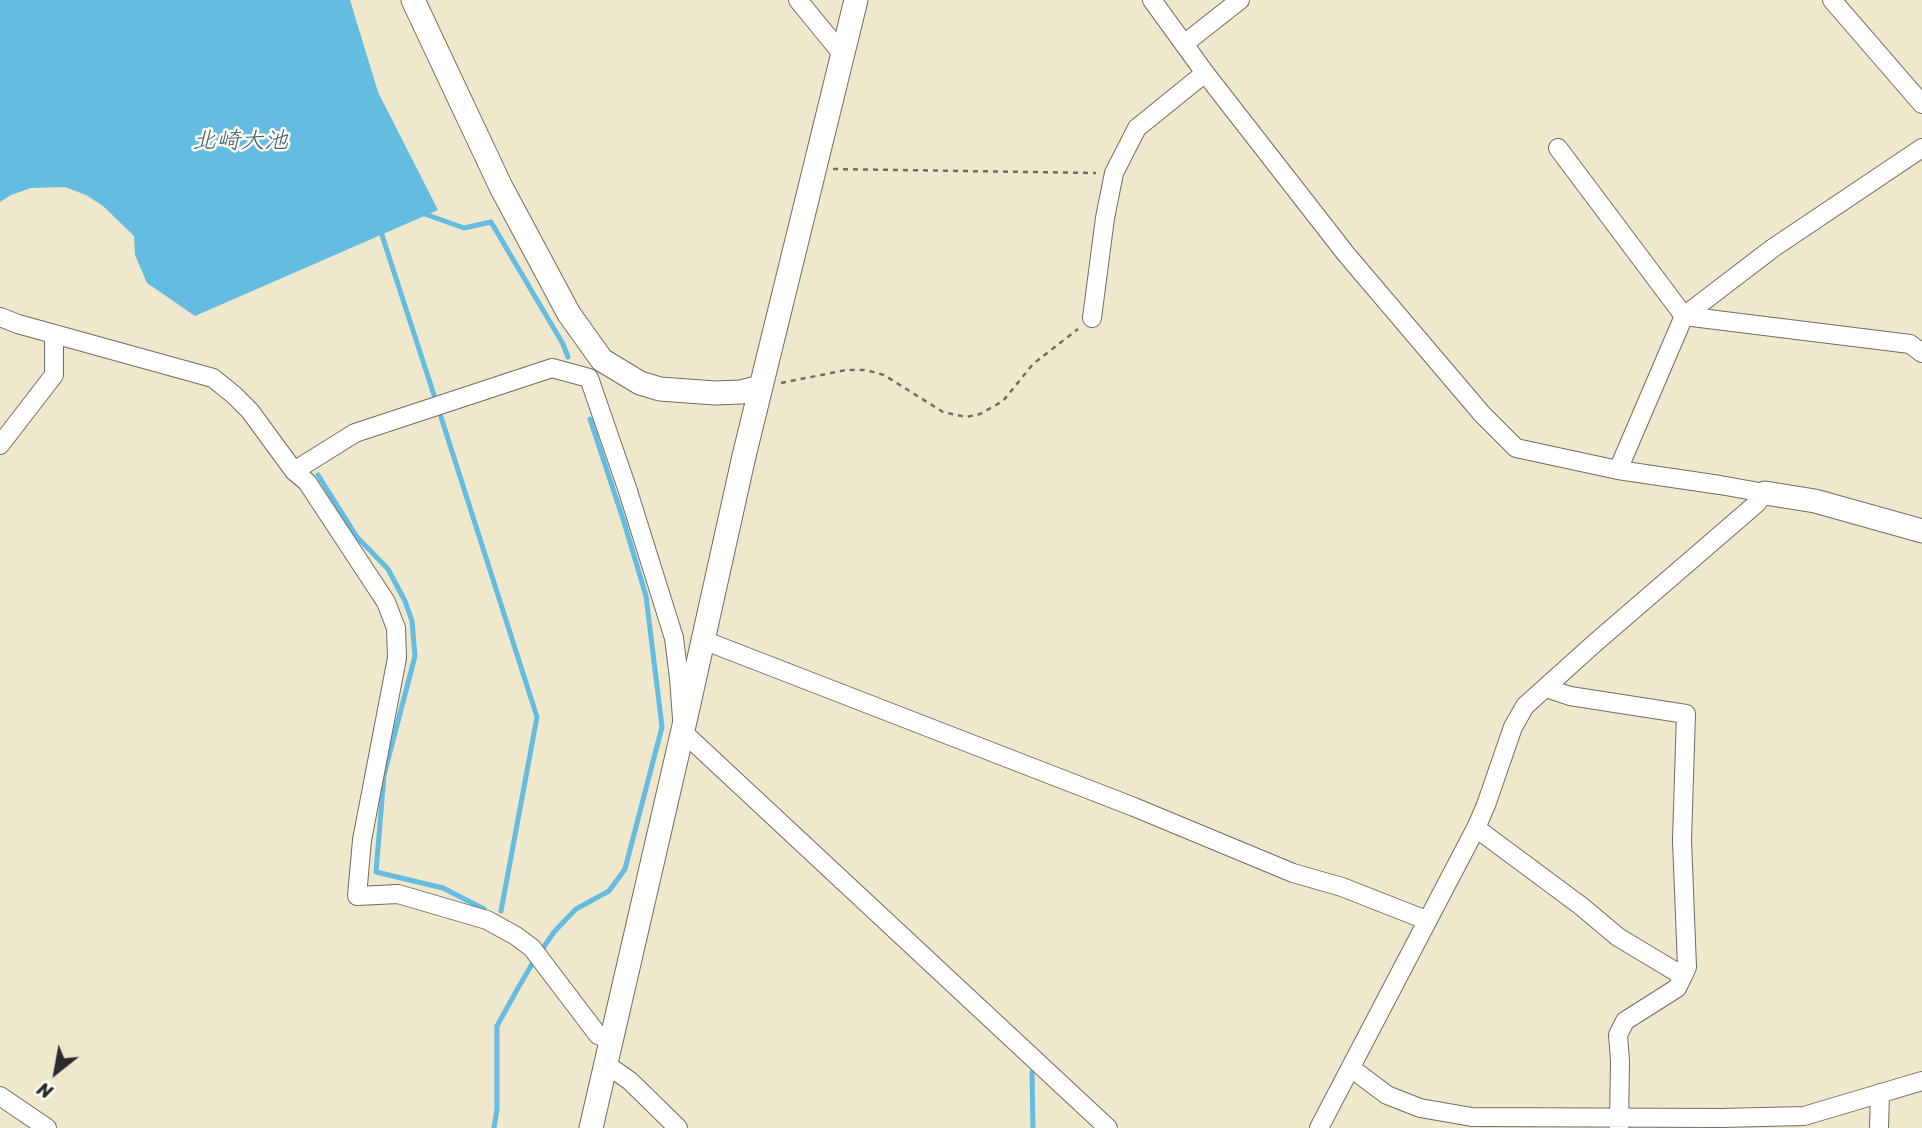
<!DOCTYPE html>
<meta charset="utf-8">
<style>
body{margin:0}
#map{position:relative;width:1922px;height:1128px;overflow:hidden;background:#efe8cd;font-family:Sriracha,sans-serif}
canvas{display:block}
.north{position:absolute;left:21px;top:1037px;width:70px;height:70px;-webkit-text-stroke:5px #fdfcf7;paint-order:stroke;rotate:211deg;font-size:19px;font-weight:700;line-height:28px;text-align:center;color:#2b2b2b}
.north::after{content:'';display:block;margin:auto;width:24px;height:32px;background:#2b2b2b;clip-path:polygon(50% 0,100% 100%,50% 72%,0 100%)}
</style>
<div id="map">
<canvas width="1922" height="1128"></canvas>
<div class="north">N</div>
</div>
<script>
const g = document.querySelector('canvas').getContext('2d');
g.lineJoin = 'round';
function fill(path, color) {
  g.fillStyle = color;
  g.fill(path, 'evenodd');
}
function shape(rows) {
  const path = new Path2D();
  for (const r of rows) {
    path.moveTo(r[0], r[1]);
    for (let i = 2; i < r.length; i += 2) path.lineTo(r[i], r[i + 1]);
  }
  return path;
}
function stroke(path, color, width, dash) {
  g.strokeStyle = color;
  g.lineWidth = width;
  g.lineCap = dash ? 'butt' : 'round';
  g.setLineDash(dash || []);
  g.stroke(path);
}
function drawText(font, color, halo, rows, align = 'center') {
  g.font = font + ' Sriracha,"Klee One",sans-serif';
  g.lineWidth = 5;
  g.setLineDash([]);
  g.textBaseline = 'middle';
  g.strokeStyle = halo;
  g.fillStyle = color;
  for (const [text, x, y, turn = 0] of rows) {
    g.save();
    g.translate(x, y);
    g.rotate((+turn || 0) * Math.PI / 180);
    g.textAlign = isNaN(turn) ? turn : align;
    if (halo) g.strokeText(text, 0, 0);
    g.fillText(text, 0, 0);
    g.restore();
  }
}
fill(shape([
 [0,0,350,0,378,92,438,210,195,316,147,283,135,255,134,236,103,206,86,195,65,187,31,188,11,195,0,202]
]), '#64bce1');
stroke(shape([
 [422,213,464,228,491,222,563,344,568,357],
 [380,229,434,395],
 [441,417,537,717,501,911],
 [318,475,357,537,388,569,405,601,412,621,415,656,384,775,376,872,443,888,484,909],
 [541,951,554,932,576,909,609,891,625,869,662,727,646,596,624,522,590,419],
 [1032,1072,1033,1128],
 [494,1128,497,1109,497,1026,518,988,535,959]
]), '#64bce1', 5);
const minor = shape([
 [798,0,843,55],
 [1152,0,1205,73,1346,254,1482,414,1516,448,1618,470,1720,485,1765,493,1756,504,1596,642,1525,706,1513,727,1486,805,1476,828,1319,1128],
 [1832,0,1922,104],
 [1184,44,1240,0],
 [1558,148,1684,316,1910,344,1922,353],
 [0,317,18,324,213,378,234,395,250,411,294,471,307,482,386,602,396,628,397,658,362,840,357,896,398,894,487,920,516,936,532,948,598,1035,611,1040],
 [1092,318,1105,218,1114,173,1137,128,1205,73],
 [589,378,627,488,674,638,679,678,683,732,1108,1128],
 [0,445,54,375,54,334],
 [1618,470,1684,316,1773,248,1922,148],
 [294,471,355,433,552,368,589,378],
 [703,640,1134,807,1293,873,1342,887,1426,920],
 [1546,688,1570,696,1686,714,1682,840,1687,967,1683,976],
 [1476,828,1581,906,1618,937,1683,976,1677,988,1625,1021,1618,1035,1620,1061,1619,1127],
 [605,1067,613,1069,630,1081,678,1128],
 [1351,1068,1387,1095,1420,1108,1472,1117,1721,1118,1804,1116,1922,1081],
 [0,1096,47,1128],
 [1879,1128,1880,1093]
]);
const tertiary = shape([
 [413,0,501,187,569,314,602,360,640,383,660,389,715,393,741,392,761,387],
 [1765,493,1815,501,1922,531],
 [591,1128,688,708,744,456,856,0]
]);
stroke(minor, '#706d64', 20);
stroke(tertiary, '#706d64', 25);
stroke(shape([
 [833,169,1096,173],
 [781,383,846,370,866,370,884,375,943,412,966,417,980,414,1003,401,1033,364,1078,329]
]), '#706d64', 2.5, [5, 5]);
stroke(minor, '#fff', 18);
stroke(tertiary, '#fff', 23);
drawText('italic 24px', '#3f5e6b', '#fdfcf7', [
 ["北崎大池",240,142]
]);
</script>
